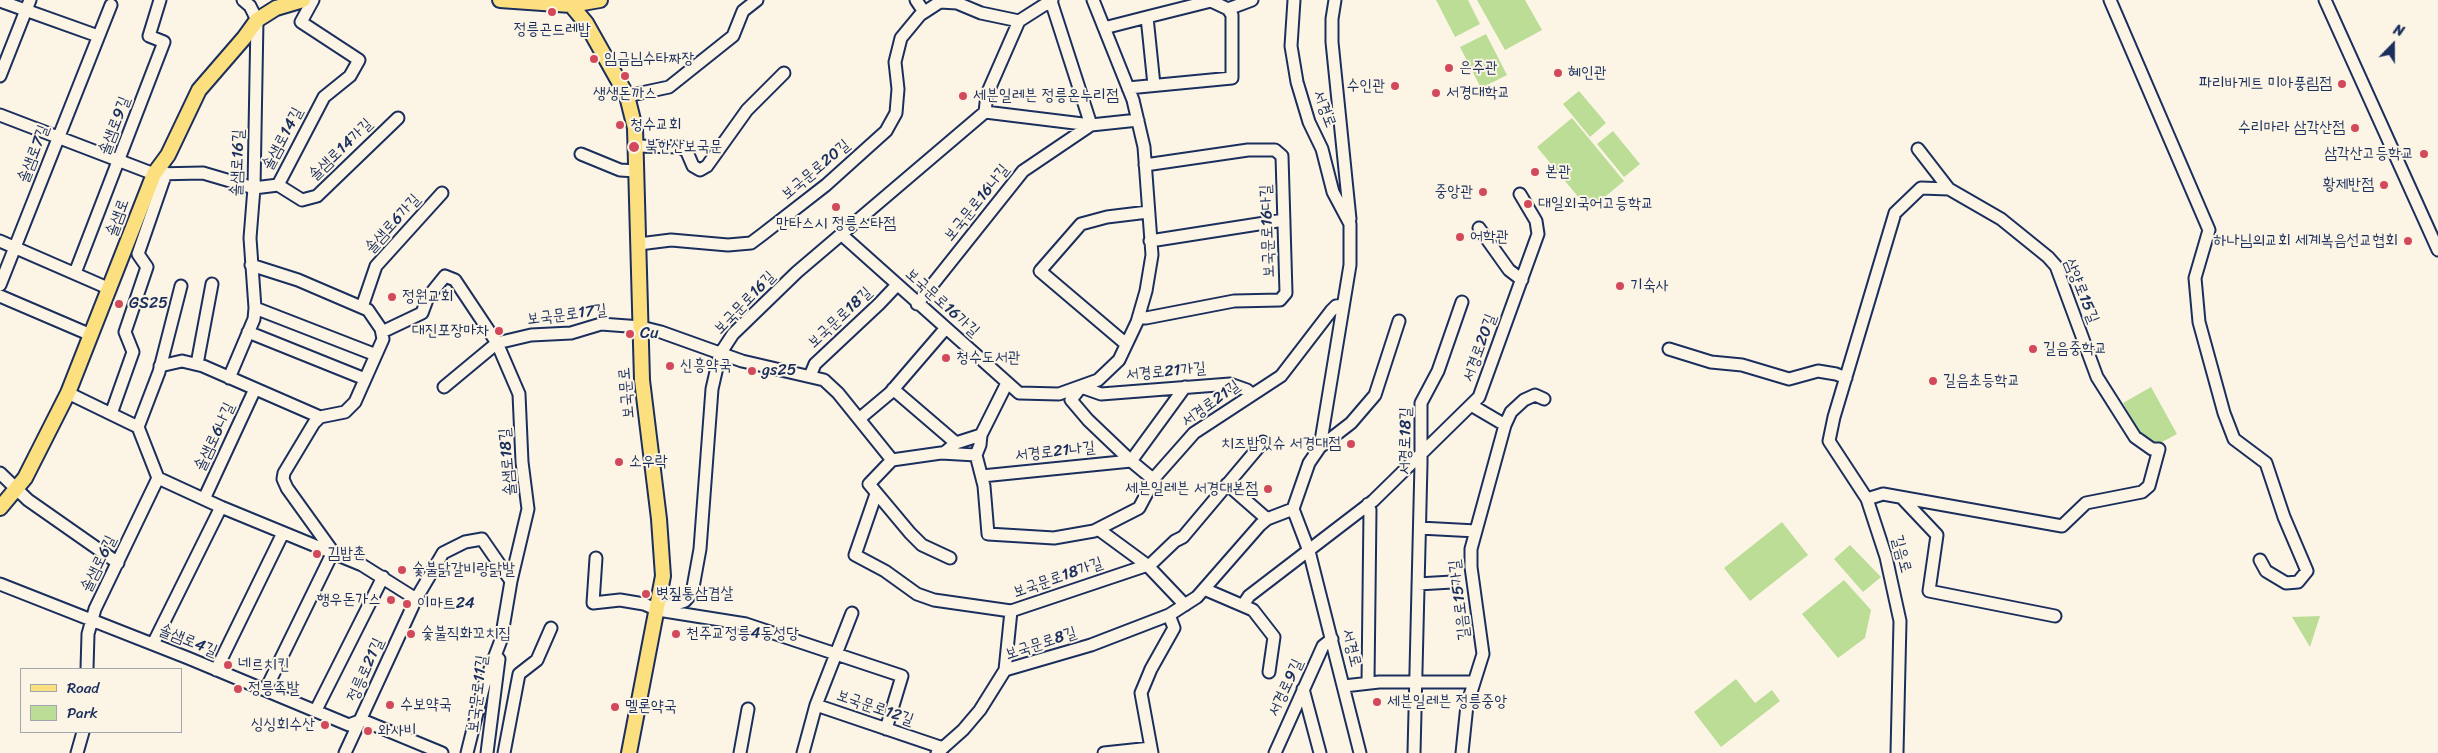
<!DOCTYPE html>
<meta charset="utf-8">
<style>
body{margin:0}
#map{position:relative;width:2438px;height:753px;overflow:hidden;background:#fcf5e5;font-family:Sriracha,sans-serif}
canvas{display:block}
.legend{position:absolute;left:20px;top:668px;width:162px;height:65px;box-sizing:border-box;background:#fcf5e5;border:1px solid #a2a6af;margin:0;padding:6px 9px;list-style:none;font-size:15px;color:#1b2f5e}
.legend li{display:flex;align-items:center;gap:10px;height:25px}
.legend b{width:25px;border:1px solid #a2a6af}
.north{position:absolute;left:2368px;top:20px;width:50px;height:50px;-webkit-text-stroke:4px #fcf5e5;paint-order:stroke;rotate:22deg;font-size:14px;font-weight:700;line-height:20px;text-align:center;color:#1b2f5e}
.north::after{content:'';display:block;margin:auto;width:18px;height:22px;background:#1b2f5e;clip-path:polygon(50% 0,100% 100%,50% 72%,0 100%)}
</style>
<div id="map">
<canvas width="2438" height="753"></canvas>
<ul class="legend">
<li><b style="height:6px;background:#fce080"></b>Road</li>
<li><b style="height:14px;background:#bbdd96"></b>Park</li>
</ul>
<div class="north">N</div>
</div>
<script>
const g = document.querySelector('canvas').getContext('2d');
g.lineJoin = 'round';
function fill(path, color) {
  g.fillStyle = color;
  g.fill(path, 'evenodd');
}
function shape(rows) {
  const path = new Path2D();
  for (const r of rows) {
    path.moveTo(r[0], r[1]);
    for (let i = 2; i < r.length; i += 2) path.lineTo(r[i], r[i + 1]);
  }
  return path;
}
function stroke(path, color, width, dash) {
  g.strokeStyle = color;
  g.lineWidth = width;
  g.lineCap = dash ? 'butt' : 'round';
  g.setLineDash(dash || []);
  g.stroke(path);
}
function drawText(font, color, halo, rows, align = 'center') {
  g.font = font + ' Sriracha,"Poor Story",sans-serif';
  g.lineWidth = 4;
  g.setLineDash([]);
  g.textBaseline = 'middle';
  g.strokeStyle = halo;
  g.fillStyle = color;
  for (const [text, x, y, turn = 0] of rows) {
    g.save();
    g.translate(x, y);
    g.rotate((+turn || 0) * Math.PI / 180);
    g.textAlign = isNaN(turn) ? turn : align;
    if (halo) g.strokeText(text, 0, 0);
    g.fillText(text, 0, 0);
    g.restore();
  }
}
fill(shape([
 [1436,0,1468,0,1480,24,1455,37],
 [1477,0,1525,0,1542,30,1505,50],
 [1486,34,1507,75,1481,88,1460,47],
 [1579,91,1606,123,1590,137,1563,104],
 [1572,118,1624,181,1589,210,1537,147],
 [1613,131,1640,164,1624,177,1597,144],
 [2151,387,2177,434,2149,449,2123,403],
 [1782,522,1808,555,1750,601,1724,568],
 [1850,545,1881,577,1863,592,1834,559],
 [1844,580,1871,610,1865,638,1838,658,1802,614],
 [2320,616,2310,647,2292,617],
 [1736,679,1755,703,1772,690,1780,701,1721,747,1694,712]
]), '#bbdd96');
const minor = shape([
 [916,0,924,12],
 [954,0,957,3,981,13,1019,21],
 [1294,0,1291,46,1297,82,1309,122,1322,149,1333,192,1350,224,1350,265,1320,447,1309,463,1293,509,1309,551,1360,753],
 [1335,0,1332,19,1332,42,1350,219],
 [2110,0,2209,230,2195,278,2199,322,2224,413,2234,439,2266,463,2284,517,2307,571,2298,582,2286,583,2266,571,2260,560],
 [2325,0,2438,250],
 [0,1,98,36],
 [1228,9,1252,0],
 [1104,28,1147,17],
 [0,76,30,0],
 [1128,88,1232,78,1232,15,1228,9,1211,1,1147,17,1154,85],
 [627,96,669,87,733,36,743,11,757,0],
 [985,112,987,94,1019,21,1052,0],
 [0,115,154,174,203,173,254,188,278,185],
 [635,146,681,147,687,152,693,166,700,170,707,166,747,110,784,73],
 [581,154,620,170,636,171],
 [278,185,324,97,350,76,359,60,301,22,313,0],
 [278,185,302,200,317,196,398,118],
 [1479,228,1509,270,1522,280],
 [842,235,1019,393,1059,394,1098,380,1119,360,1137,322,1146,291,1152,255,1144,147,1133,100,1093,0],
 [0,241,110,289],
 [1150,241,1284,220],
 [639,244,671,240,728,245,751,243,763,234,826,185,886,131,896,113,898,89,895,62,901,38,920,15,940,2,957,3],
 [251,265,298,280,368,310,381,329,383,339,355,402,345,412,320,417,314,423,284,473,283,479,287,488,333,552,267,687],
 [75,273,164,42,149,36,160,0],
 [0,285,111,5],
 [0,296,91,335],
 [917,304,1023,171,1091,125,1051,1],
 [362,307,376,266,442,193],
 [255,308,376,355],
 [1139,317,1146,318,1234,301,1280,300,1286,293,1282,156,1275,150,1248,150,1145,165],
 [248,332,365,379],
 [382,332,422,313,428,297,445,276,455,280,497,343,519,394,522,462,528,509,511,581],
 [1126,344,1040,271,1081,224,1107,217,1148,212],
 [1669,349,1711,362,1742,365,1789,379,1818,371,1836,374,1846,378],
 [197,364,212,284],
 [160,366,182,361,203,366,320,417],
 [810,376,815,364,879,304,897,285],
 [229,378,254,319,255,308,250,238,254,188,257,20,250,6,243,0],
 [444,387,497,343,531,335,571,333,601,324,641,327,661,332,742,361,824,380,838,393,892,460],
 [1185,387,1131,461,1088,420,1071,400,1081,387,1101,394,1230,384,1247,390,1252,394],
 [893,389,956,443],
 [68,393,138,427,158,478,221,507,362,565,416,599],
 [111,414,133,352,125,332,147,267,138,254,166,173],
 [859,419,890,393,945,329],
 [1505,425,1511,412,1524,400,1535,395,1544,399],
 [138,427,159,372,181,286],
 [981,435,980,445,976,455,984,486,988,534,1054,538,1094,531,1139,508,1156,476,1194,433,1281,376,1331,311,1336,306,1343,305],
 [1320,447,1351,423,1375,395,1399,321],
 [944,453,956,443,981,435,1007,383],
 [0,473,28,500,118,563],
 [982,476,1131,461,1154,480],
 [1227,484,1267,519],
 [876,494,855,555,885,571,917,594,934,600,1011,611,1151,564,1175,541,1183,537,1263,442],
 [1902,498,1937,535,1929,591,2055,616],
 [204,499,255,389],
 [1867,499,1883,494,2062,526,2086,503,2142,492,2149,486,2159,449,2152,449,2135,437,2097,377,2056,266,2048,257,2001,219,1949,189,1918,149],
 [1420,528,1476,531],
 [1098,529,1147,565,1185,605],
 [596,558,593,603,620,600,644,604,658,610,746,624,902,676,886,729],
 [950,558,922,545,910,533,869,484,892,460,941,453,976,455],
 [0,584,188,658,349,725,362,720],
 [1418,584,1452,582],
 [1204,589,1253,610,1274,637,1269,672],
 [1243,605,1249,596,1373,501,1479,397,1538,234,1536,221,1520,194],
 [658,610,685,601,692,593,700,549,712,389,720,354,733,334,797,272,985,112,1091,125,1138,120],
 [153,644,221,507],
 [87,669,88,634,95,609,158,478],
 [216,670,283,533],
 [1005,670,1011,611],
 [1368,682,1370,510,1368,504],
 [1344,686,1379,682,1474,682],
 [1303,689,1320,753],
 [816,705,943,748],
 [317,708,383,577],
 [362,720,442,753],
 [77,753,83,732],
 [345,753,416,599,443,553,465,542,482,539,511,581,501,640,484,685,467,753],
 [487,753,499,659],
 [504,753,519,674,537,660,551,628],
 [740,753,748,709],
 [803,753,816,705,852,613],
 [937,753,963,730,980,710,1005,670,1091,645,1169,615,1197,597,1260,525,1267,519,1293,509],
 [1104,753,1151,748],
 [1152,753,1141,693,1151,669,1174,628,1169,615],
 [1275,753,1323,646,1332,639],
 [1414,753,1421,464,1421,403,1438,371,1462,302],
 [1462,753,1467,705,1483,654,1471,567,1471,549,1505,425,1471,405],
 [1897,753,1900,621,1886,557,1867,499,1829,441,1834,417,1895,213,1921,188,1949,189]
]);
const major = shape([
 [500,0,571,5,600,0],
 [571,5,586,23,627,96,635,128,642,380,659,519,663,576,629,753],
 [0,508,25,478,68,393,154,174,168,155,199,90,244,38,257,20,276,8,303,0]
]);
stroke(minor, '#1b2f5e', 15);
stroke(major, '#1b2f5e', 18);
stroke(minor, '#fcf5e5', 11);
stroke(major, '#fce080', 14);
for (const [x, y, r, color] of [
 [552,12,5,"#d1495b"],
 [594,59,5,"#d1495b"],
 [1449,68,5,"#d1495b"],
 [1558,73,5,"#d1495b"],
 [625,76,5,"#d1495b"],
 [2342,84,5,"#d1495b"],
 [1395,86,5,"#d1495b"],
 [1436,93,5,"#d1495b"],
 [963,96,5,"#d1495b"],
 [620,125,5,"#d1495b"],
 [2355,128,5,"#d1495b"],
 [634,147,6,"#d1495b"],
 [2424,154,5,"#d1495b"],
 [1535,172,5,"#d1495b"],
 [2384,185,5,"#d1495b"],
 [1483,192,5,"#d1495b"],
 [1528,204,5,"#d1495b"],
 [836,207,5,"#d1495b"],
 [1460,237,5,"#d1495b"],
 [2408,241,5,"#d1495b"],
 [1620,286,5,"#d1495b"],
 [392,297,5,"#d1495b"],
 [119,304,5,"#d1495b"],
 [499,331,5,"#d1495b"],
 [630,334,5,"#d1495b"],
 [2033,349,5,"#d1495b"],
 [946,358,5,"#d1495b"],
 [670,366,5,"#d1495b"],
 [752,371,5,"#d1495b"],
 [1933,381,5,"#d1495b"],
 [1351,444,5,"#d1495b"],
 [619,462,5,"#d1495b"],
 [1268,489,5,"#d1495b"],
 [317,554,5,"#d1495b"],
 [402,570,5,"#d1495b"],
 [646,594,5,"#d1495b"],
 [391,600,5,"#d1495b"],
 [407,604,5,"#d1495b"],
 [411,634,5,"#d1495b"],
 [676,634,5,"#d1495b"],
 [228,665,5,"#d1495b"],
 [238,689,5,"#d1495b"],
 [1377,702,5,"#d1495b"],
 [390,705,5,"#d1495b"],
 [615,707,5,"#d1495b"],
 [325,725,5,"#d1495b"],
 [368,731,5,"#d1495b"]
]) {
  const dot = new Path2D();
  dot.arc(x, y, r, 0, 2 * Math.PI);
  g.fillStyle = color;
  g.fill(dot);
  stroke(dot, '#fcf5e5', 2);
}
drawText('16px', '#1b2f5e', '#fcf5e5', [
 ["정릉곤드레밥",552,30,"center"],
 ["임금님수타짜장",604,59],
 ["은주관",1459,68],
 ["혜인관",1568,73],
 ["파리바게트 미아풍림점",2332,84,"right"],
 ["수인관",1385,86,"right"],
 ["서경대학교",1446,93],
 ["생생돈까스",625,94,"center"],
 ["세븐일레븐 정릉온누리점",973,96],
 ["청수교회",630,125],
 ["수리마라 삼각산점",2345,128,"right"],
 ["북한산보국문",645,147],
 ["삼각산고등학교",2414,154,"right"],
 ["본관",1545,172],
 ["황제반점",2374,185,"right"],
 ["중앙관",1473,192,"right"],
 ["대일외국어고등학교",1538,204],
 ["만타스시 정릉스타점",836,224,"center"],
 ["어학관",1470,237],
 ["하나님의교회 세계복음선교협회",2398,241,"right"],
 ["기숙사",1630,286],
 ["정원교회",402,297],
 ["GS25",129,304],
 ["대진포장마차",489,331,"right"],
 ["Cu",640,334],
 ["길음중학교",2043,349],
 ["청수도서관",956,358],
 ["신흥약국",680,366],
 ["gs25",762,371],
 ["길음초등학교",1943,381],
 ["치즈밥있슈 서경대점",1341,444,"right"],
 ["소우락",629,462],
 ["세븐일레븐 서경대본점",1258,489,"right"],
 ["김밥촌",327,554],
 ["숯불닭갈비랑닭발",412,570],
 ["볏짚통삼겹살",656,594],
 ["행우돈가스",381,600,"right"],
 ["이마트24",417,604],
 ["숯불직화꼬치집",421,634],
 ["천주교정릉4동성당",686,634],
 ["네르치킨",238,665],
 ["정릉족발",248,689],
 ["세븐일레븐 정릉중앙",1387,702],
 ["수보약국",400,705],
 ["멜론약국",625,707],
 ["싱싱회수산",315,725,"right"],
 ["와사비",378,731]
], 'left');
drawText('16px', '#1b2f5e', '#fcf5e5', [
 ["서경로",1324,109,69],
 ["솔샘로9길",115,126,-69],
 ["솔샘로14길",283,139,-62],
 ["솔샘로14가길",341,150,-44],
 ["솔샘로7길",34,154,-69],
 ["솔샘로16길",238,163,-88],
 ["보국문로20길",816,170,-40],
 ["보국문로16나길",977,203,-51],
 ["솔샘로",118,218,-70],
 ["솔샘로6가길",393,224,-48],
 ["보국문로16다길",1268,231,-92],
 ["삼양로15길",2081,291,68],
 ["보국문로16길",745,303,-46],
 ["보국문로16가길",942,303,42],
 ["보국문로17길",567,315,-7],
 ["보국문로18길",840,318,-43],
 ["서경로20길",1480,348,-70],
 ["서경로21가길",1166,372,-5],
 ["보국문로",627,393,-95],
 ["서경로21길",1211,404,-36],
 ["솔샘로6나길",215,437,-65],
 ["서경로18길",1406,441,-89],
 ["서경로21나길",1055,452,-6],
 ["솔샘로18길",508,462,-95],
 ["길음로",1901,554,75],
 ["솔샘로6길",99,564,-64],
 ["보국문로18가길",1058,578,-19],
 ["길음로15가길",1460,600,-97],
 ["솔샘로4길",188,641,22],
 ["보국문로8길",1041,644,-18],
 ["서경로",1351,648,76],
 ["정릉로21길",366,670,-66],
 ["서경로9길",1286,688,-65],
 ["보국문로11길",478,694,-83],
 ["보국문로12길",875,708,19]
]);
</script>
